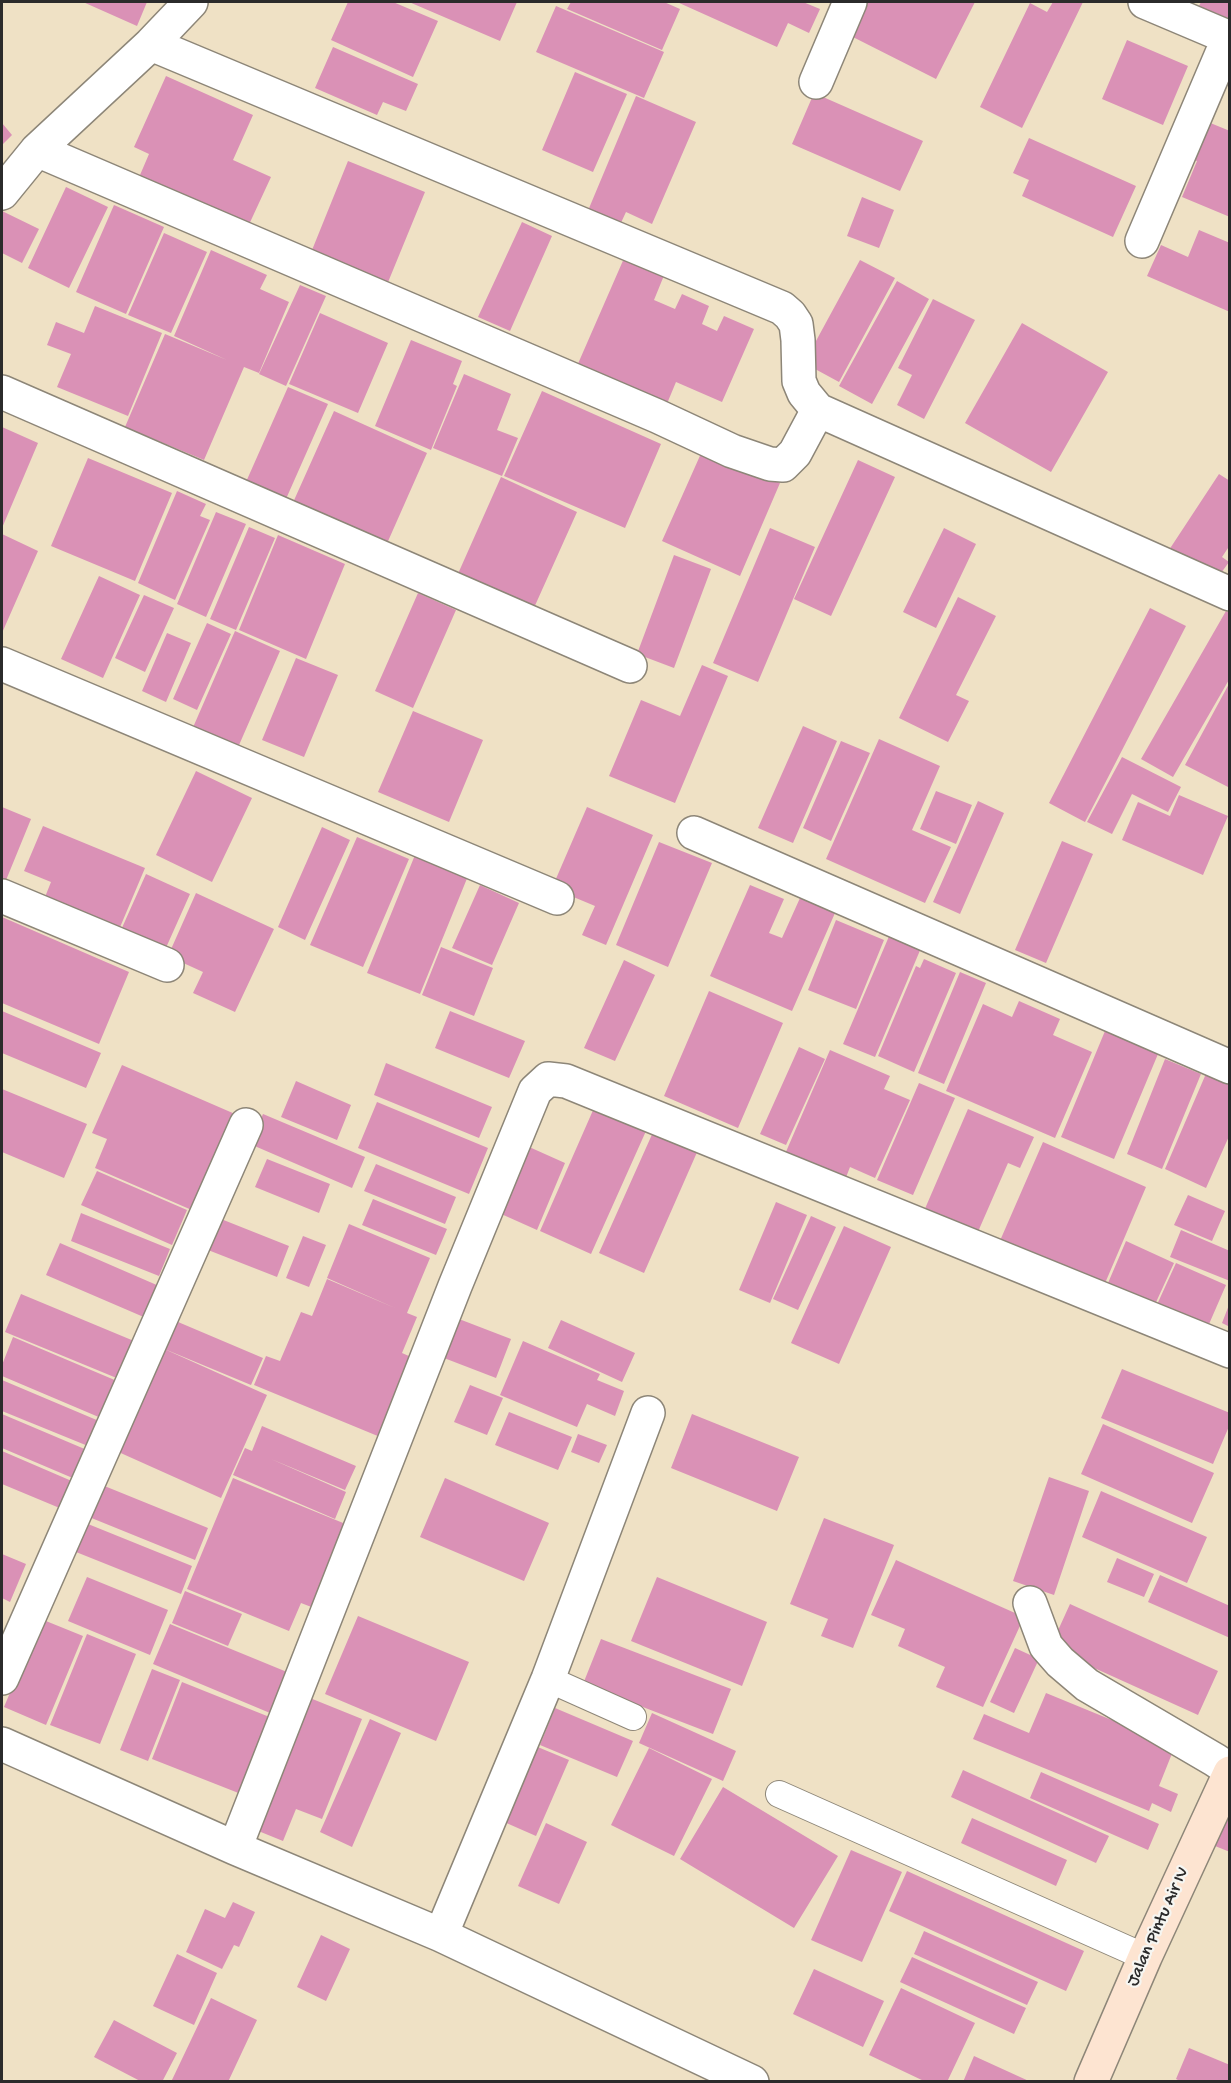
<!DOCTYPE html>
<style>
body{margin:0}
#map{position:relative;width:1231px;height:2083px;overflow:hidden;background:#efe1c5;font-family:"Gochi Hand",sans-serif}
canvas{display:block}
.frame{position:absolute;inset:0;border:3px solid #2b2b2b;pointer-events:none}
</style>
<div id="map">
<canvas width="1231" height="2083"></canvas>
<div class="frame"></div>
</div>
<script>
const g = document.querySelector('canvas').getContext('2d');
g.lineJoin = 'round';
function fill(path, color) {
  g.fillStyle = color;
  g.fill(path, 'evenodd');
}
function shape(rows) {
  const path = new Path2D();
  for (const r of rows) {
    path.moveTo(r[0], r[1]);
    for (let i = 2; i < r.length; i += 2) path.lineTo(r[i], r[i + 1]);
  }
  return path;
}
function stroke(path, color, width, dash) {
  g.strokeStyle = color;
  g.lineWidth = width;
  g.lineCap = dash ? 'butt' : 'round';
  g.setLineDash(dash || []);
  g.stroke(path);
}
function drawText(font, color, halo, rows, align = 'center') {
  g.font = font + ' "Gochi Hand",sans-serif';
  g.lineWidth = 4.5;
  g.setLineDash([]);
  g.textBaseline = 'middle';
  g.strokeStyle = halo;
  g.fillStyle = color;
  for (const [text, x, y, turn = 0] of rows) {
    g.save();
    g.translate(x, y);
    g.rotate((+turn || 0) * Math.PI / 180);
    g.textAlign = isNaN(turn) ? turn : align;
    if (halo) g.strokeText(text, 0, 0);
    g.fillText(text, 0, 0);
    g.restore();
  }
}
fill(shape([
 [83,2,147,2,137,26],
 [348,2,393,2,438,21,413,77,331,40],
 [409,2,517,2,500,41],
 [571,2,664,2,680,9,662,50,567,9],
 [677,2,803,2,820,9,809,33,788,23,777,47],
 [858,2,975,2,936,79,843,32],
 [1053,2,1083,2,1022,128,980,107,1030,3,1047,12],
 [1201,2,1230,2,1230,19,1199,6],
 [556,6,664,52,644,98,536,52],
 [1127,40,1188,66,1163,125,1102,99],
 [333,47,418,84,406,111,383,102,377,115,315,88],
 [575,72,627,94,593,172,542,150],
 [166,76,253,115,233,160,271,177,246,231,137,182,149,154,134,147],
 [814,93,923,141,900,191,792,144],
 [636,96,696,122,652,224,626,212,619,227,587,213],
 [1203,120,1230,131,1230,217,1182,197,1197,161,1187,158],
 [2,123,12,135,2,145],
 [1029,138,1136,186,1113,237,1022,196,1029,180,1013,173],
 [348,161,425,192,384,292,308,260],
 [66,187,108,207,69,288,28,268],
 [862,197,894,210,879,248,847,236],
 [114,205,164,227,126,314,76,292],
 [2,211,39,229,22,263,2,253],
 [522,222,552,236,510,331,478,317],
 [1199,230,1230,243,1230,312,1147,276,1161,245,1188,257],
 [164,233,207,252,171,333,128,315],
 [211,250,267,275,260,289,289,302,259,373,244,367,204,460,125,427,165,334,227,360,174,336],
 [625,256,665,273,654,300,675,309,682,294,709,306,702,324,717,331,724,316,754,329,722,402,676,382,666,406,577,366],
 [860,260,895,278,839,382,804,363],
 [897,281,929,299,872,404,839,386],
 [300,285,326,296,286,386,259,374],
 [933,299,975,320,924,419,897,405,912,375,898,368],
 [95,306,162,333,128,416,57,387,71,354,47,345,56,322,84,333],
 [320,313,388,343,358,413,289,384],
 [1022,323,1108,372,1051,472,965,423],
 [411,340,462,361,453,384,457,386,431,450,375,426],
 [464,374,511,394,497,430,518,438,502,476,433,448],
 [288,387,328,404,282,508,242,491],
 [542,391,661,444,625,528,504,476],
 [334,411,427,453,385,548,291,507],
 [2,427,38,443,2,528],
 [703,449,780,483,740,576,662,541],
 [88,458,172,493,135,581,51,546],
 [858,460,895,477,831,616,794,599],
 [1219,474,1230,481,1230,545,1222,557,1229,562,1216,580,1169,550],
 [501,477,577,512,533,610,457,576],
 [177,491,206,504,200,516,210,520,175,600,138,583],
 [216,512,246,524,206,617,177,604],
 [249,527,275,538,236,630,210,619],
 [770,528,815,547,758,682,713,663],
 [944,528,976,544,936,628,903,612],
 [2,534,38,551,2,633],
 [278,535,345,564,306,659,239,630],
 [674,555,711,569,674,668,637,654],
 [99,576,140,595,103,678,61,659],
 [418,593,456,610,413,708,375,691],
 [144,595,174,608,145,672,115,658],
 [958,597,996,616,956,695,969,701,948,742,899,718],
 [1150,608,1186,626,1085,822,1049,803],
 [1226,611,1230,613,1230,678,1173,777,1141,759],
 [207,623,231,634,197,710,173,699],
 [235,631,280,651,236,752,191,732],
 [167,633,191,643,166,702,142,691],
 [296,658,338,675,304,757,262,740],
 [702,665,728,676,675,803,609,776,641,700,680,716],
 [1230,682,1230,788,1185,765],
 [413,711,483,740,449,822,378,792],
 [803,726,837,741,793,843,758,828],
 [879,739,940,766,912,830,951,847,925,903,826,859],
 [841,741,870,753,831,841,803,828],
 [1122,757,1181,787,1168,812,1132,794,1112,834,1087,822],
 [196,771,252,798,212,882,156,855],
 [936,791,972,805,956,844,920,829],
 [1179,795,1228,816,1203,875,1122,840,1138,802,1170,816],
 [978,801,1004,813,960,914,933,902],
 [2,807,31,819,2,890],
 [587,807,653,835,606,945,582,935,595,906,552,888],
 [43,826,145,868,118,932,43,902,51,882,24,871],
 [322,827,350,840,305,940,278,927],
 [357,837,409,859,363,967,310,945],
 [1062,841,1093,854,1046,963,1015,950],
 [659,842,712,863,668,967,616,945],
 [415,855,468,876,420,994,367,973],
 [146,874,190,894,165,950,121,930],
 [480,885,519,903,492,965,452,948],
 [750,885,784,899,769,933,782,938,800,898,835,913,792,1011,710,976],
 [196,893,274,929,235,1012,193,993,203,972,168,956],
 [2,917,129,972,99,1044,2,1003],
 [836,920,884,940,856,1009,808,990],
 [890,934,921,948,875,1057,843,1044],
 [441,947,493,968,474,1016,422,995],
 [924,959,956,973,914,1072,878,1056,916,966,920,968],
 [624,960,655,975,615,1061,584,1048],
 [960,972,986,983,944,1084,918,1073],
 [709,991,783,1023,738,1128,664,1096],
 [1019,1001,1060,1019,1053,1035,1092,1052,1055,1138,946,1091,983,1004,1012,1017],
 [2,1011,101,1053,86,1088,2,1053],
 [450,1011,525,1041,509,1078,435,1048],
 [1105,1031,1158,1054,1114,1159,1061,1137],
 [799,1047,825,1059,786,1145,760,1134],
 [830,1050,890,1076,884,1089,910,1100,875,1178,850,1167,845,1180,785,1154],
 [1165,1059,1201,1074,1162,1169,1127,1154],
 [386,1063,492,1107,479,1138,374,1095],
 [122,1065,235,1114,194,1211,95,1168,107,1139,92,1133],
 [1208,1069,1230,1079,1230,1134,1206,1188,1165,1169],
 [296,1081,351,1105,337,1140,281,1117],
 [919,1083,955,1098,913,1195,877,1180],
 [2,1089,87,1124,64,1178,2,1152],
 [377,1102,488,1148,469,1194,358,1148],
 [594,1108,646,1131,591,1254,540,1231],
 [968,1109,1034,1137,1020,1168,1008,1163,977,1234,924,1211],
 [263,1114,365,1157,352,1188,250,1144],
 [654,1130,698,1150,644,1273,599,1253],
 [1043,1142,1146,1187,1103,1288,999,1243],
 [527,1146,565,1163,537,1230,499,1213],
 [267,1159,330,1184,319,1213,255,1187],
 [376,1164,456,1197,445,1224,364,1191],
 [97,1171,187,1210,172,1245,81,1205],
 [1188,1195,1225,1211,1212,1241,1174,1225],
 [373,1199,447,1229,436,1255,362,1225],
 [776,1202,807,1215,770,1303,739,1290],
 [81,1213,170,1249,159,1276,71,1241],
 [811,1216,836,1227,798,1310,773,1299],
 [221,1219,289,1246,277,1277,208,1250],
 [349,1224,430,1258,407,1313,417,1317,402,1353,418,1360,385,1439,254,1385,266,1356,280,1361,301,1312,312,1316,327,1279,395,1308,327,1278],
 [844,1226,891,1247,839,1364,791,1343],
 [1181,1230,1230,1251,1230,1281,1170,1257],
 [303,1236,326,1245,309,1287,286,1278],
 [1126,1241,1174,1263,1152,1311,1105,1290],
 [60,1243,159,1286,146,1318,46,1275],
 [1176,1263,1226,1285,1206,1331,1155,1309],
 [21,1294,134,1341,119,1379,5,1332],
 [1229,1305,1230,1305,1230,1327,1222,1323],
 [171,1319,263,1358,251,1385,162,1348,267,1395,221,1498,114,1450],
 [459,1319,511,1339,496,1378,444,1358],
 [561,1320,635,1353,622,1382,548,1348],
 [13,1337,117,1381,101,1418,2,1376,2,1365],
 [523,1341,600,1374,597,1380,624,1391,615,1416,587,1404,577,1427,500,1395],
 [1122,1369,1230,1413,1230,1424,1213,1464,1101,1418],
 [2,1380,99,1421,88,1446,2,1411],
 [470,1385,503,1398,487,1435,454,1422],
 [509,1412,572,1437,558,1470,495,1445],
 [2,1414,87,1450,75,1479,2,1448],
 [692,1414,799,1457,777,1511,671,1468],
 [1103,1424,1214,1473,1192,1523,1081,1474],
 [262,1426,356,1466,345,1490,271,1459,346,1492,335,1519,233,1475,245,1448,252,1451],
 [578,1434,607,1445,599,1463,571,1452],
 [2,1451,74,1482,62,1509,2,1484],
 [1049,1477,1089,1491,1054,1595,1013,1581],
 [233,1478,348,1525,314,1608,301,1603,289,1631,187,1589],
 [445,1478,549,1523,524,1581,420,1537],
 [102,1485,208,1528,195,1560,89,1517],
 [1101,1491,1207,1537,1187,1583,1082,1537],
 [824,1518,894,1545,853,1648,821,1636,828,1619,790,1604],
 [88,1524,192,1566,181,1594,76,1552],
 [2,1554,26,1564,10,1602,2,1598],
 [1117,1558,1154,1574,1144,1597,1107,1582],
 [896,1560,1024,1617,983,1707,936,1687,945,1667,898,1646,905,1629,871,1615],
 [1160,1575,1230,1606,1230,1638,1148,1602],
 [87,1577,168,1610,150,1655,68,1621],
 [657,1577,767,1622,742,1686,631,1641],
 [185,1591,242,1614,228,1646,172,1623],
 [1070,1604,1218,1671,1198,1715,1050,1648],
 [358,1616,469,1662,436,1741,325,1694],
 [41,1619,83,1636,46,1725,4,1707],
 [170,1624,287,1672,270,1713,153,1664],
 [87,1634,136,1654,100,1744,50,1725],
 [601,1639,731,1689,713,1734,583,1684],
 [1015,1648,1039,1659,1014,1713,990,1702],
 [152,1669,180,1680,148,1761,120,1750],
 [182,1682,272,1718,241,1794,152,1759],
 [1046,1693,1175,1746,1159,1786,1178,1794,1171,1812,1152,1803,1149,1811,973,1739,984,1714,1029,1733],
 [305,1696,362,1719,322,1819,296,1809,283,1841,251,1828],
 [555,1708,633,1741,617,1777,540,1745],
 [652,1713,736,1751,723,1781,639,1743],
 [370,1719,401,1733,352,1847,320,1832],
 [528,1743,569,1760,536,1836,495,1818],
 [649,1748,712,1779,674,1856,611,1825],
 [963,1770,1109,1836,1096,1863,951,1797],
 [1041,1772,1159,1824,1148,1850,1030,1798],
 [723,1787,838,1856,794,1928,680,1859],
 [1230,1811,1230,1852,1210,1844],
 [972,1818,1067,1860,1056,1886,961,1843],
 [546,1823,587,1842,559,1904,518,1886],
 [851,1850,902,1872,862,1962,811,1940],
 [907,1871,1084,1951,1066,1991,889,1911],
 [233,1902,255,1912,239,1947,234,1945,222,1969,186,1952,205,1909,225,1918],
 [924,1931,1038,1982,1027,2005,914,1954],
 [321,1935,350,1949,326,2001,297,1987],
 [177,1954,217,1973,194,2025,153,2006],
 [912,1957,1026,2008,1014,2034,900,1982],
 [814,1969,884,2001,863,2047,793,2014],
 [901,1988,975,2023,947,2082,926,2082,869,2055],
 [211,1998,257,2020,228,2082,171,2082],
 [114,2020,177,2053,162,2082,142,2082,94,2057],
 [1189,2048,1230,2065,1230,2082,1182,2082,1176,2079],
 [974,2056,1031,2082,963,2082]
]), '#da91b6');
const lane = shape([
 [548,1679,633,1717],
 [779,1794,1145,1957]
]);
const street = shape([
 [1145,2,1230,38],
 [151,44,782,308,790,315,796,324,798,340,799,381,804,393,818,410,1230,594],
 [816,82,850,2],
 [37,150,657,416,732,451,770,464,783,465,795,453,818,410],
 [2,193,37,150,151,44,191,2],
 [1142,241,1229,37],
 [2,392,630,666],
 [2,664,557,898],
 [694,833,1230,1067],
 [2,896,167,965],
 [1030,1603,1046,1646,1060,1662,1087,1685,1215,1760,1230,1770],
 [2,1678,246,1125],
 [2,1744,235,1848,441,1935,752,2082],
 [235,1848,455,1286,535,1091,548,1079,566,1081,1230,1351],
 [441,1935,548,1679,648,1413]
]);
const secondary = shape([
 [1091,2082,1145,1957,1230,1773]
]);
stroke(lane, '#8d8678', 28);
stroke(street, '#8d8678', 36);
stroke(secondary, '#8d8678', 36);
stroke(lane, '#fff', 26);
stroke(street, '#fff', 33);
stroke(secondary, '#fde4d1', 33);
drawText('18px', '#2b2b2b', '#f6f6f2', [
 ["Jalan Pintu Air IV",1159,1927,-66]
]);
</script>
